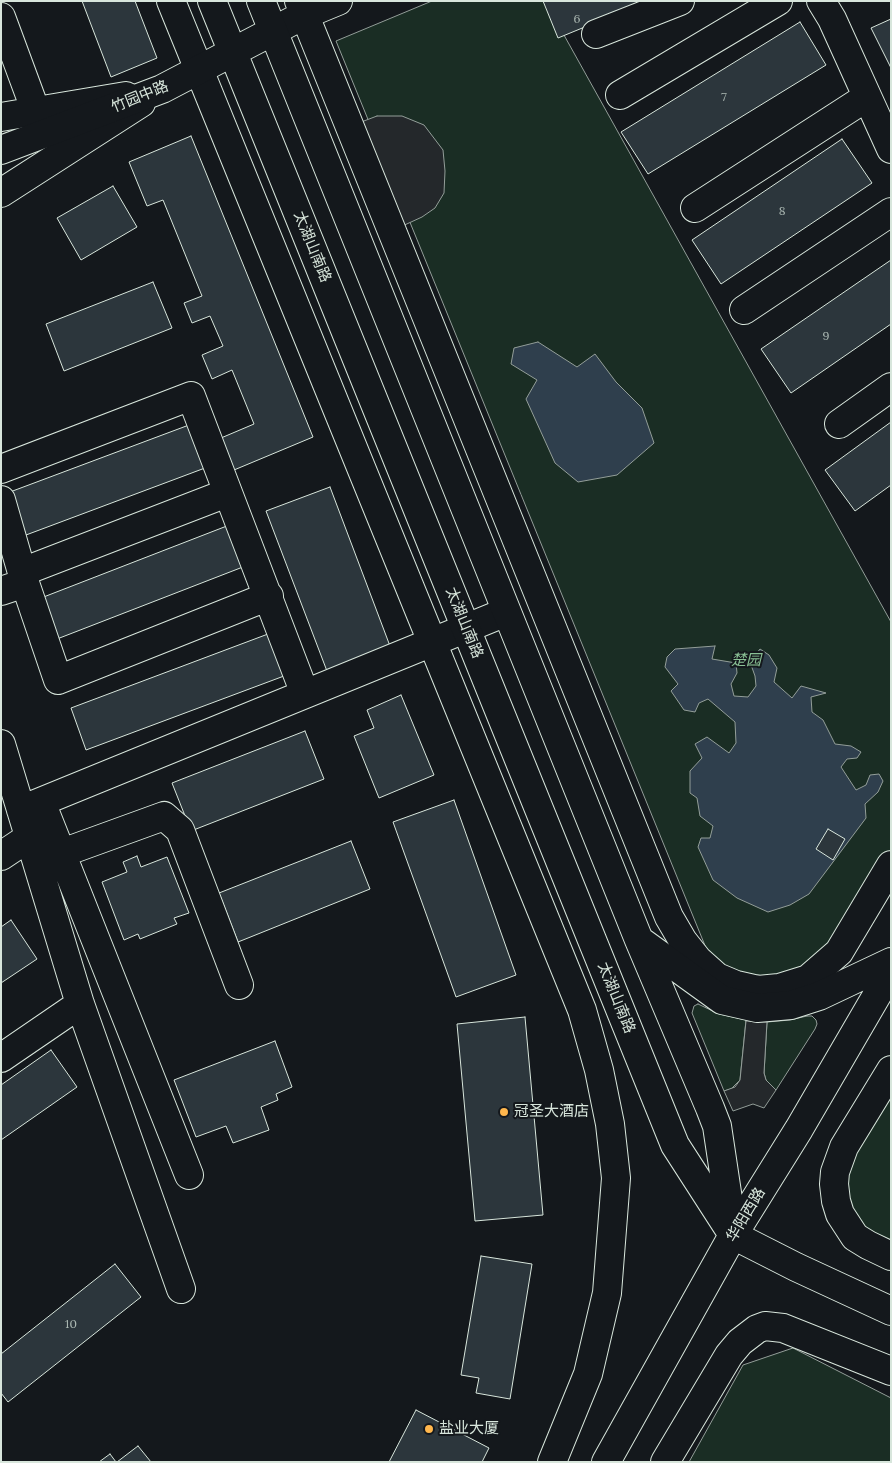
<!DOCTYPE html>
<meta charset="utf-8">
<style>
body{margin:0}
#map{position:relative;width:892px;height:1463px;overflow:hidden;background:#14181c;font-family:Lora,serif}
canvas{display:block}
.frame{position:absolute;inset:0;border:2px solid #d8e6dc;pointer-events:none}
</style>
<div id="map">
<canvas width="892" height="1463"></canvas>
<div class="frame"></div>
</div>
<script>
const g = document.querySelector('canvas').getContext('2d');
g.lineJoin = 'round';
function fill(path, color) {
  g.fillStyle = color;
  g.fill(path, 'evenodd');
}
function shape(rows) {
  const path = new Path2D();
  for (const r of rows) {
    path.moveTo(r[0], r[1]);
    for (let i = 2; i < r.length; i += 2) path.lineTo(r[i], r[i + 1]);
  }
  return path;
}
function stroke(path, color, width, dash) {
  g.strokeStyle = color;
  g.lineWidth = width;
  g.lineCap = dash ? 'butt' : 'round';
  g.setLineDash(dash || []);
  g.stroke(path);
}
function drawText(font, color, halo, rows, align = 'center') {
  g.font = font + ' Lora,"Noto Sans SC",serif';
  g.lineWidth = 4;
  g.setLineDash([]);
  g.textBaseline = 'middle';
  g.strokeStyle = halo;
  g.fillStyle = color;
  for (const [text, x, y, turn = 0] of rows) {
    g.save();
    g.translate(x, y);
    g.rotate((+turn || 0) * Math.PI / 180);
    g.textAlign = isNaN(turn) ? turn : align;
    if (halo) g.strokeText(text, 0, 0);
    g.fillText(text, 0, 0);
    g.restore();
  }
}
const green = shape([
 [432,1,545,1,891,622,891,850,832,948,781,981,722,970,706,948,336,41,432,1],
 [698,1004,719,1014,746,1020,740,1080,731,1089,724,1091,692,1013,694,1006,698,1004],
 [807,1016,812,1016,816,1020,817,1024,815,1029,776,1090,766,1080,764,1073,767,1022,790,1020,807,1016],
 [891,1093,891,1244,861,1232,843,1191,854,1152,891,1093],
 [793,1348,891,1398,891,1462,689,1462,743,1365,793,1348]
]);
fill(green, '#1a2d24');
stroke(green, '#939e99', 1);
const parking = shape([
 [377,116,402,116,424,125,443,150,445,171,444,193,435,208,422,217,398,228,356,124,377,116],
 [746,1021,767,1022,764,1073,766,1080,776,1090,764,1108,753,1104,733,1111,724,1091,735,1087,740,1080,746,1021]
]);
fill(parking, '#24282b');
stroke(parking, '#939e99', 1);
const water = shape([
 [538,342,577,367,595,354,616,382,642,408,654,443,617,475,578,482,555,463,526,399,537,380,511,364,514,348,538,342],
 [715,646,712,659,736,663,737,673,731,684,734,696,748,697,756,686,755,676,750,662,760,649,769,655,777,668,774,682,792,698,801,686,826,693,811,697,812,712,823,720,835,744,851,746,861,752,857,758,847,759,841,767,856,790,866,785,870,775,879,774,883,781,878,792,865,804,866,818,809,894,790,905,768,912,737,898,713,880,698,847,701,838,710,838,713,826,700,816,697,798,690,793,690,771,702,758,695,744,707,737,729,753,736,743,735,722,708,699,699,703,695,712,684,710,671,691,678,684,665,667,667,657,675,649,715,646]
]);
fill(water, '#2f3f4d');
stroke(water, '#939e99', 1);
const building = shape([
 [82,1,135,1,157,58,111,77,82,1],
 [543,1,648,1,558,38,543,1],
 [891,19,891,68,871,28,891,19],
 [800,22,826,65,648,174,621,132,800,22],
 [191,136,313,437,234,470,221,438,254,424,232,370,212,379,202,355,223,346,210,316,192,323,184,303,202,296,163,200,147,206,129,162,191,136],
 [842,139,872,183,721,284,692,240,842,139],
 [113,186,137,227,81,260,57,218,113,186],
 [891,260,891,324,791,393,761,349,891,260],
 [153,282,172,328,64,371,46,324,153,282],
 [197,422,213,465,26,535,10,492,197,422],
 [891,422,891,485,855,511,825,470,891,422],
 [330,487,393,654,330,679,266,511,330,487],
 [232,524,248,565,57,639,41,598,232,524],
 [268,634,284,676,86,750,71,708,268,634],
 [401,695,434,775,379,798,354,736,374,728,367,710,401,695],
 [305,731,324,779,191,831,172,783,305,731],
 [454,800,516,975,456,997,393,822,454,800],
 [828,829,845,839,833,860,816,849,828,829],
 [351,841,370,889,238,942,219,893,351,841],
 [137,856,141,867,167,857,189,913,174,918,177,924,140,939,138,934,124,940,102,882,127,872,123,862,137,856],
 [11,920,37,959,1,983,1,927,11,920],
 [525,1017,543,1215,475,1221,457,1024,525,1017],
 [275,1041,292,1087,276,1094,278,1100,261,1107,269,1130,233,1143,226,1126,196,1137,174,1080,275,1041],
 [51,1050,77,1087,1,1140,1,1085,51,1050],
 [481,1256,532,1264,510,1399,476,1393,479,1378,461,1375,481,1256],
 [115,1264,141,1297,8,1402,1,1393,1,1354,115,1264],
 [416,1410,489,1448,482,1462,389,1462,416,1410],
 [138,1446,151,1462,117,1462,138,1446],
 [110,1454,116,1462,99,1462,110,1454]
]);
fill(building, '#2c363c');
stroke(building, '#d8e6dc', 1);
const minor = shape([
 [171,1,582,1010,599,1070,610,1124,616,1178,607,1293,588,1374,552,1462],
 [299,1,669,917,683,941,698,960,717,977,736,985,758,990,779,988,808,979,839,952,891,865],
 [821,1,832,19,891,149],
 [1,17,42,128],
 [273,31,304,15,338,1],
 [596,34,680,1],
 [620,95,778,1],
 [1,117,126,96],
 [1,193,141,103],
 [695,208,867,97],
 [744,310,891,212],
 [839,424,891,387],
 [1,469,191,396,305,694],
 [1,500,25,583,58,680,269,596],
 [22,572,227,493],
 [1,591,25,583],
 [1,744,80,1004,181,1289],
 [41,802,189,1175],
 [21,810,506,612],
 [62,853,164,816,180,830,239,985],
 [1,856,28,838],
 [1,1058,80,1004],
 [891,1070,844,1147,835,1172,834,1184,836,1201,840,1214,855,1237,868,1245,891,1256],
 [665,1462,729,1355,740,1342,757,1329,765,1326,783,1328,891,1371]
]);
const major = shape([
 [212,1,675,1145,733,1235,796,1267,891,1311],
 [261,1,639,940,710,1108,717,1126,732,1226],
 [1,150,162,89,273,31],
 [639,940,722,1000,757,1008,791,1005,819,996,891,962],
 [606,1462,733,1235,799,1129,891,971]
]);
stroke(minor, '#d8e6dc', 30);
stroke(major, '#d8e6dc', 30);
stroke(minor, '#14181c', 28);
stroke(major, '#14181c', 28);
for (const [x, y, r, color] of [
 [504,1112,5,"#ffb74d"],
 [429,1429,5,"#ffb74d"]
]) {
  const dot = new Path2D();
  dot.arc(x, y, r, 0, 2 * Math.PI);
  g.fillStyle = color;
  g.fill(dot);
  stroke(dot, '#14181c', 2);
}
drawText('12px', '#adbab4', null, [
 ["6",577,20],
 ["7",724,98],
 ["8",782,212],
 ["9",826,337],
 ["10",71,1325]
]);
drawText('15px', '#d8e6dc', '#14181c', [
 ["竹园中路",140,97,-22],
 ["太湖山南路",312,247,68],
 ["太湖山南路",464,623,68],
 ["太湖山南路",616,998,68],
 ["华阳西路",746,1215,-59]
]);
drawText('italic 15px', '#8ac095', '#14181c', [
 ["楚园",746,661]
]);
drawText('15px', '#d8e6dc', '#14181c', [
 ["冠圣大酒店",514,1112],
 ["盐业大厦",439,1429]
], 'left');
</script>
